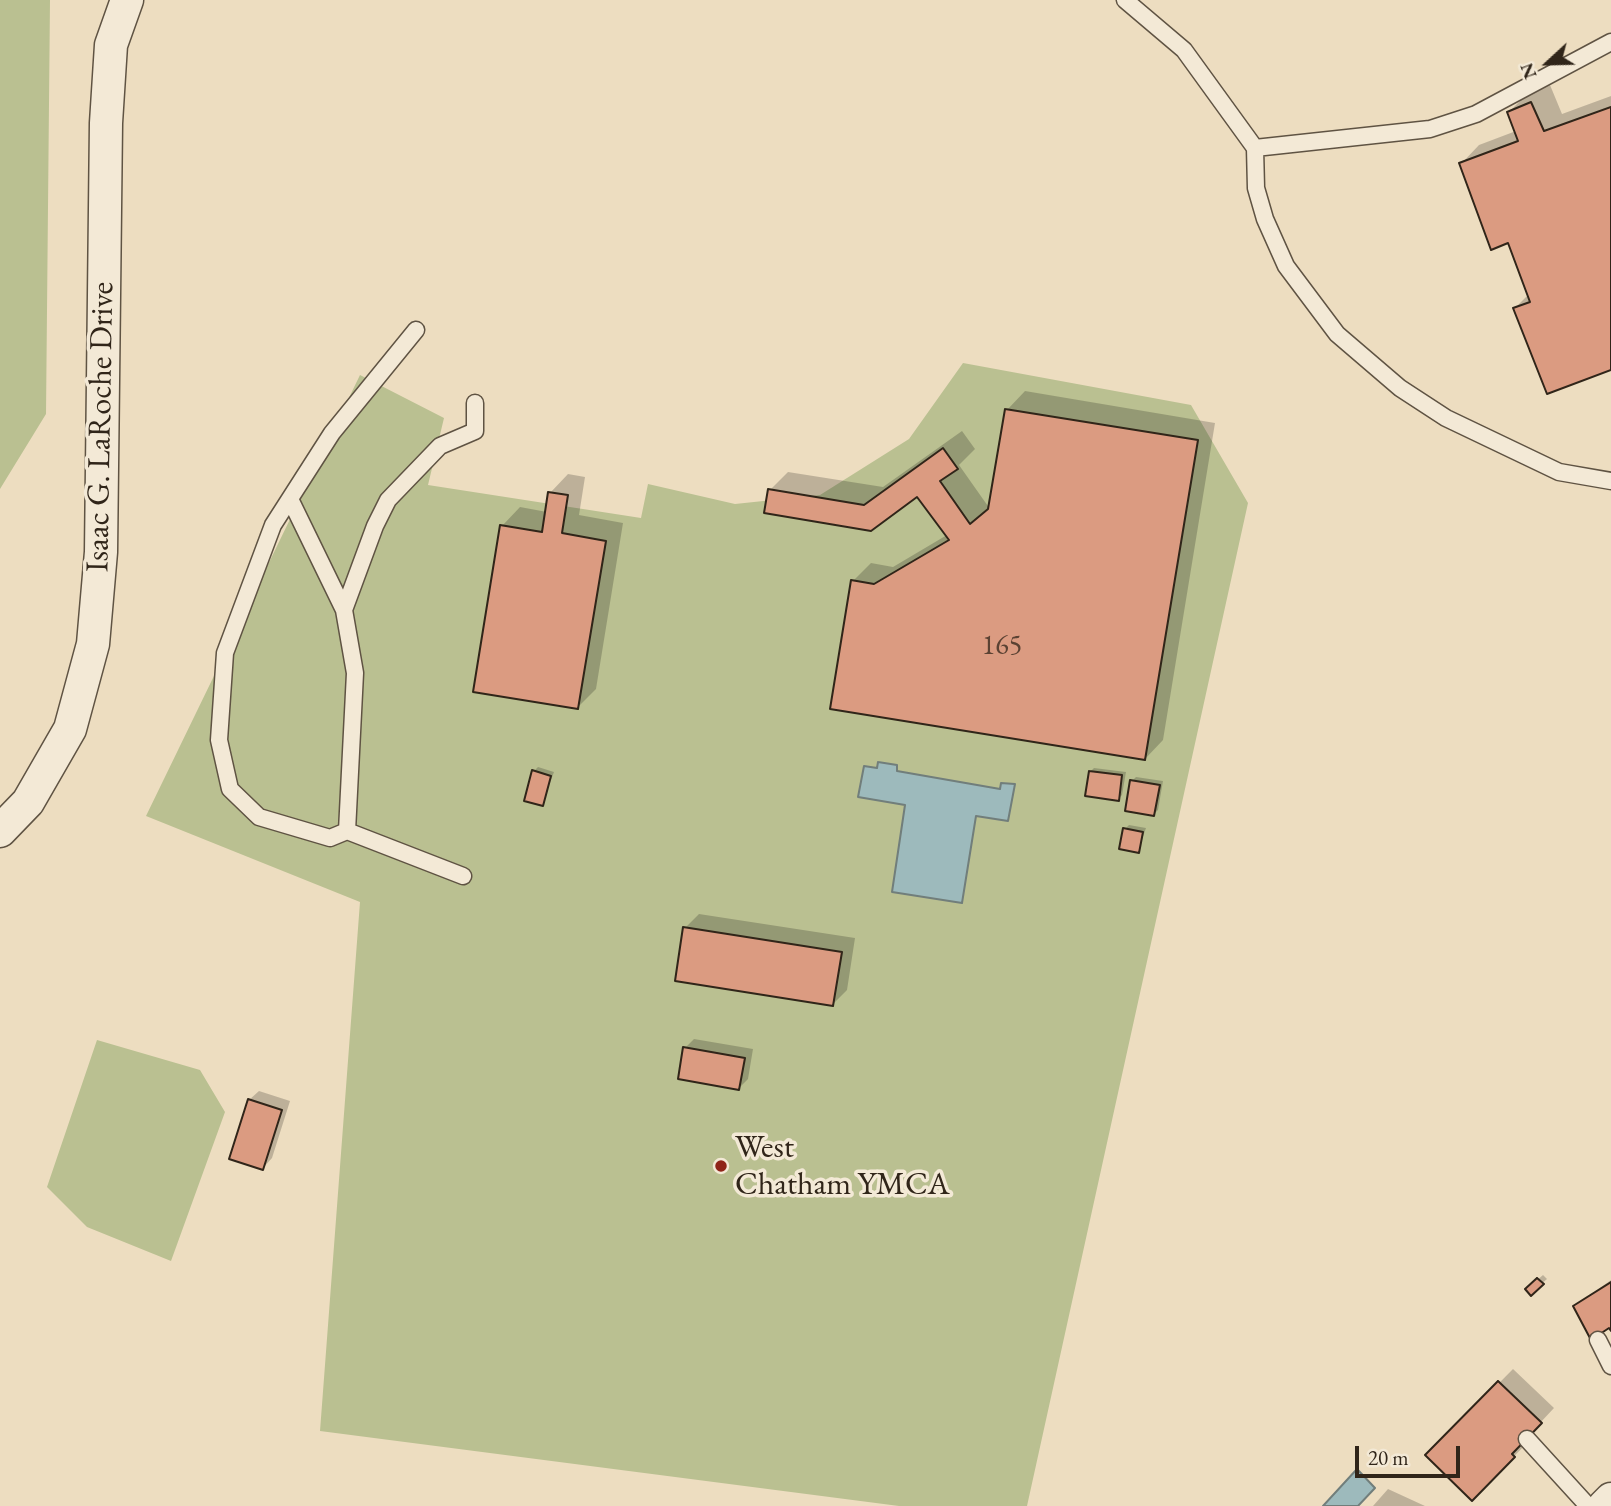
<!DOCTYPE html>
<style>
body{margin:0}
#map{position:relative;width:1611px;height:1506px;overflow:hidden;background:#edddc0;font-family:"EB Garamond",serif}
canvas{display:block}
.north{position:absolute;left:1513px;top:28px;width:70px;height:70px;-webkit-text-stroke:5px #f3e9d6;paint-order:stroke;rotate:248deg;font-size:19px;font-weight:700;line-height:28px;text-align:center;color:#302519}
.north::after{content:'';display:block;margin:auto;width:24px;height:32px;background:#302519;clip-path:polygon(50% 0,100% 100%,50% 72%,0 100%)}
.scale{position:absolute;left:1355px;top:1446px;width:105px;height:32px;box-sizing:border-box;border:4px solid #302519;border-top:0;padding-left:9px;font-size:21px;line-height:24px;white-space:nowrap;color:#302519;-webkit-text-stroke:5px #f3e9d6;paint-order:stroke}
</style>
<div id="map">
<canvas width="1611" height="1506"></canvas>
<div class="north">N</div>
<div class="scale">20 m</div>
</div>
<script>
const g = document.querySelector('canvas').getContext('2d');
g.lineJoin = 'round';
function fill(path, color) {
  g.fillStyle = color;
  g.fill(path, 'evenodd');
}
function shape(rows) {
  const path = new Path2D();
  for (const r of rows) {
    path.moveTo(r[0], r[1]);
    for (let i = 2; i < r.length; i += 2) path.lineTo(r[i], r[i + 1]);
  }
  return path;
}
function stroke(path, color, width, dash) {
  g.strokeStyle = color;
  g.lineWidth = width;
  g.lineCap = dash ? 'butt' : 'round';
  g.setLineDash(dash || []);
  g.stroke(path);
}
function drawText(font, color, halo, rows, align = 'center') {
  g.font = font + ' "EB Garamond",serif';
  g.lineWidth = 7;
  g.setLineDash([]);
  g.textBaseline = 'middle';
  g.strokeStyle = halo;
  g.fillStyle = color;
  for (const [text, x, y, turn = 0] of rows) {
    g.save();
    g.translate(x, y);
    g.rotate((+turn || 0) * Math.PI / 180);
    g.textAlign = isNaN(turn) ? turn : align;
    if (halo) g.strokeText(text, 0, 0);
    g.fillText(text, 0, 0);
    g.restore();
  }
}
fill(shape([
 [0,0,50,0,46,414,0,489],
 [963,363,1191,405,1248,503,1027,1506,899,1506,320,1431,360,902,146,816,360,375,444,418,428,485,641,518,648,484,735,504,820,495,909,439],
 [97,1040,200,1070,225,1112,171,1261,87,1227,47,1187]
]), '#bac091');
const water = shape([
 [878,762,897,765,897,771,1000,789,1001,783,1015,784,1008,821,976,816,962,903,892,892,905,805,858,797,864,766,877,768,878,762],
 [1357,1469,1375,1488,1358,1506,1323,1506,1357,1469]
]);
fill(water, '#9dbabc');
stroke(water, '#717e7b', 2);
fill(shape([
 [1550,85,1562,114,1611,96,1611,368,1515,308,1529,294,1509,241,1461,164,1479,145,1516,131,1509,112,1527,94],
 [1025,391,1215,423,1163,740,1145,759,853,581,871,563,893,567,947,535,917,495,871,530,770,490,788,472,883,487,962,431,975,449,959,465,990,509,1007,410],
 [568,474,585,477,579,515,623,523,596,689,578,707,502,526,520,507,547,512,550,493],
 [538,767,554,772,542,804,534,771],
 [1094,768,1126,772,1122,795,1118,799,1090,772],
 [1136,777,1163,781,1158,810,1154,814,1132,781],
 [1129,825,1146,828,1138,851,1125,829],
 [699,914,855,938,847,990,833,1004,685,928],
 [694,1039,753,1049,748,1079,739,1088,685,1048],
 [259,1091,290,1101,272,1158,263,1168,249,1100],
 [1543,1275,1547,1279,1531,1293,1527,1289],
 [1611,1280,1611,1328,1575,1306],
 [1513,1369,1554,1408,1525,1439,1528,1442,1472,1499,1428,1455],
 [1388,1489,1425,1506,1373,1506]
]), '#0003');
const building = shape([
 [1531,102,1544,131,1611,107,1611,370,1547,394,1513,308,1530,302,1508,243,1491,250,1459,163,1518,141,1507,112,1531,102],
 [1005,409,1198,440,1145,760,830,709,851,580,874,584,949,540,917,497,871,531,764,513,768,489,864,505,943,448,958,469,940,481,970,524,988,509,1005,409],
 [548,492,568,495,562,533,606,541,578,709,473,692,500,525,542,532,548,492],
 [532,770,551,776,543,806,524,801,532,770],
 [1089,771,1122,775,1119,801,1085,796,1089,771],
 [1130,780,1160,785,1154,816,1125,811,1130,780],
 [1123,828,1143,832,1139,853,1119,849,1123,828],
 [683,927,842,952,833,1006,675,981,683,927],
 [683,1047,745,1058,739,1090,678,1079,683,1047],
 [248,1099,282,1110,263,1170,229,1159,248,1099],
 [1537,1278,1544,1284,1531,1296,1525,1289,1537,1278],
 [1611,1282,1611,1331,1609,1328,1591,1340,1573,1306,1611,1282],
 [1498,1381,1542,1423,1512,1454,1515,1457,1472,1501,1425,1455,1498,1381]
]);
fill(building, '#db9b81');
stroke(building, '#302519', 2);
const lane = shape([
 [1125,0,1184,50,1255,148,1256,188,1265,219,1286,266,1337,334,1400,388,1446,418,1559,472,1611,481],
 [1255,148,1430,129,1476,114,1611,42],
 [416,330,332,433,273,525,225,653,219,740,230,789,259,817,330,838,347,831,463,876],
 [290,499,344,610,355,673,347,831],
 [344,610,375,526,388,500,440,446,475,431,475,403],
 [1598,1340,1611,1366],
 [1527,1439,1588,1506]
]);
const street = shape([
 [0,831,28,802,70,729,93,644,101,552,106,123,111,45,127,0],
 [1604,1506,1611,1499]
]);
stroke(lane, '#5f5343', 19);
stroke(street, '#5f5343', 35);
stroke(lane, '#f3e9d6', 16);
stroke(street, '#f3e9d6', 32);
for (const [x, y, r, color] of [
 [721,1166,7,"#8f2418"]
]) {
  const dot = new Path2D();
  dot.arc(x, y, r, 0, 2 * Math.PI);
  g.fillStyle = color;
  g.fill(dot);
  stroke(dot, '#f3e9d6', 2.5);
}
drawText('28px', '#5b4233', null, [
 ["165",1002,646]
]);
drawText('32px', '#302519', '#f3e9d6', [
 ["Isaac G. LaRoche Drive",101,427,-89]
]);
drawText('32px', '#302519', '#f3e9d6', [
 ["West",735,1148],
 ["Chatham YMCA",735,1185]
], 'left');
</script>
